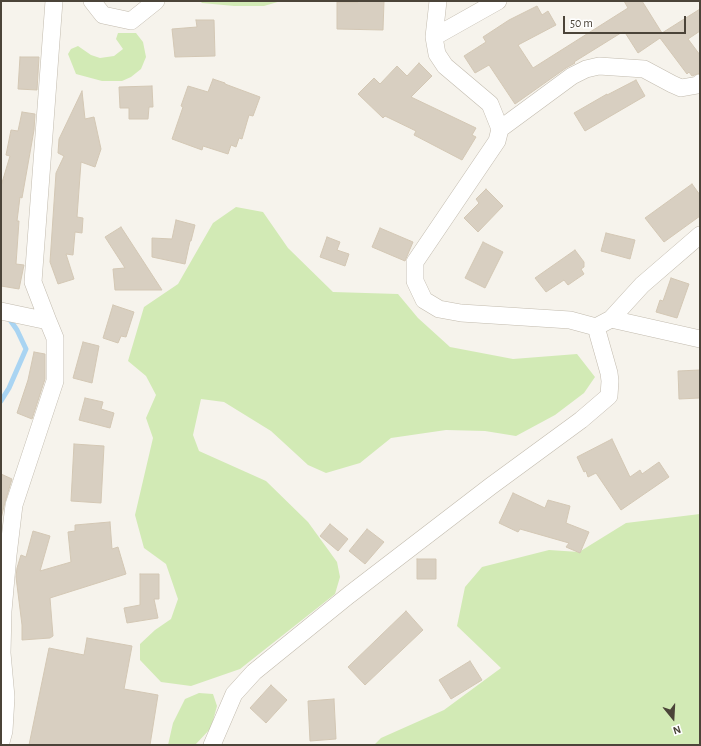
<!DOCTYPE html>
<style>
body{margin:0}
#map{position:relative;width:701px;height:746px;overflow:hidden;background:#f6f3ec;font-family:"Alegreya Sans",sans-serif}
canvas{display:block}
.frame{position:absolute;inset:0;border:2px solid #4b4439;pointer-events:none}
.north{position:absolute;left:653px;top:698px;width:40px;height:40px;-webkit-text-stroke:3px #fff;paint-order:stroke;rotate:162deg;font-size:11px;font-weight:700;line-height:16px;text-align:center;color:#4b4439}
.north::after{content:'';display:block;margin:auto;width:14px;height:18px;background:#4b4439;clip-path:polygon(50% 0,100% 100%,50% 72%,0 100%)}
.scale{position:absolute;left:563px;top:16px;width:123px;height:18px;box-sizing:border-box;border:2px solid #4b4439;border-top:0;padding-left:5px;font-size:12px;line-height:14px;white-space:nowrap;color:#4b4439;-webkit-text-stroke:3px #fff;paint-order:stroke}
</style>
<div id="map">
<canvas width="701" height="746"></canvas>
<div class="frame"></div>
<div class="north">N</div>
<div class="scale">50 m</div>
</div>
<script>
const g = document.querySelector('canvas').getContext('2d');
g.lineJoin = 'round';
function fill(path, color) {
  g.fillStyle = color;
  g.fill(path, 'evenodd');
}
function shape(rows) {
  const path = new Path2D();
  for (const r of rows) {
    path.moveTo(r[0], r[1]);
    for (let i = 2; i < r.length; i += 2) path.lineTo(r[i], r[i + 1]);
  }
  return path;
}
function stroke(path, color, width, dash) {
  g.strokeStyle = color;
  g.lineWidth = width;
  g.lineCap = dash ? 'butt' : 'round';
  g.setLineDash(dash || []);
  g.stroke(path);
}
fill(shape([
 [200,1,281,1,264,6,234,6,202,3],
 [118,33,136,33,143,42,146,57,141,69,131,77,122,81,102,81,76,74,68,54,71,49,78,46,91,55,100,58,114,56,123,49,116,39],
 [236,207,263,212,288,248,333,292,398,294,418,318,450,347,513,359,577,354,595,377,584,393,555,415,516,436,485,431,446,430,391,438,360,463,326,473,308,465,271,431,224,402,201,399,193,435,199,451,266,481,308,522,337,562,340,577,335,594,240,669,191,686,161,682,140,660,140,644,155,630,171,619,178,599,166,564,144,548,135,515,153,438,146,418,156,395,146,376,128,361,144,307,178,284,213,223],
 [700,514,700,745,374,745,381,738,444,710,501,668,457,626,465,587,482,567,549,550,579,552,626,523],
 [199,693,213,694,217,706,211,728,195,745,168,745,173,723,185,699]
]), '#d2eab5');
stroke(shape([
 [1,401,9,388,26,349,17,330,8,317]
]), '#a9d4f2', 5);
const building = shape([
 [359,1,384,1,383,30,337,29,337,2,358,2,359,1],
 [624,1,642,1,662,33,700,9,700,31,688,39,700,55,700,73,692,76,689,72,687,74,660,38,638,53,624,31,574,62,575,63,566,68,515,104,489,65,475,73,464,56,486,42,483,37,509,20,537,6,542,15,548,11,556,25,518,45,533,68,628,8,624,1],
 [196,20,214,20,215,56,175,57,172,29,197,27,196,20],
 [20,57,39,57,37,90,18,89,20,57],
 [419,63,432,76,411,97,476,128,472,135,476,137,462,160,414,135,416,131,385,116,383,118,358,94,374,78,380,84,397,66,407,76,419,63],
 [213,79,225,83,225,84,260,97,253,116,249,115,242,139,239,138,236,147,231,145,228,154,203,146,202,150,172,139,183,107,181,106,188,86,208,92,213,79],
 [636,80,645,96,585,131,574,113,607,94,607,95,636,80],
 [152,86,153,107,149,107,148,119,129,119,129,108,120,108,119,87,152,86],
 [82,91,85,119,94,117,101,149,95,167,81,162,77,217,83,218,82,233,75,232,73,255,66,254,74,279,58,284,50,262,56,173,64,156,58,153,59,139,82,91],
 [22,112,35,114,34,130,22,198,20,197,17,221,19,221,16,264,24,265,19,289,1,286,1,186,10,156,6,155,11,130,18,131,22,112],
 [692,184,700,195,700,216,664,242,645,218,692,184],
 [486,189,503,206,478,232,464,218,479,203,476,199,486,189],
 [176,220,195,225,191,241,190,241,185,264,152,257,152,238,172,239,176,220],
 [121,227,162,290,115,290,113,269,125,268,105,237,121,227],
 [380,228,413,242,405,261,372,247,380,228],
 [606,233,635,240,630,259,601,251,606,233],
 [327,237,340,242,337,250,349,254,345,266,320,257,327,237],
 [483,242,503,252,485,288,465,278,483,242],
 [575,250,584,262,584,267,581,269,584,274,568,285,564,280,546,292,535,278,575,250],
 [671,278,689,284,677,318,656,312,660,300,663,301,671,278],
 [113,305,134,312,126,337,121,336,118,343,103,338,113,305],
 [83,342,99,346,92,383,73,378,83,342],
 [34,352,45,354,45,379,32,419,17,413,28,380,34,352],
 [700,370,700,398,679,399,678,371,700,370],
 [85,398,103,402,101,409,114,413,110,428,79,420,85,398],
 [612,439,630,477,640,470,642,474,659,462,669,477,621,510,596,473,588,477,586,471,584,472,577,457,612,439],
 [74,444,104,446,101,503,71,501,74,444],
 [1,474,12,479,5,502,1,519,1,474],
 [513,493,545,508,548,500,570,506,566,523,589,532,580,553,566,547,569,543,520,529,518,532,499,523,513,493],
 [110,522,112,549,118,547,126,574,50,598,53,636,50,638,22,640,22,625,16,577,17,568,21,555,26,557,33,531,50,536,40,571,71,562,68,532,75,531,75,525,110,522],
 [330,524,348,539,338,551,320,536,330,524],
 [367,529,384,542,365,564,349,551,367,529],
 [417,559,436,559,436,579,417,579,417,559],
 [140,574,159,574,159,599,154,599,158,618,127,623,124,608,140,605,140,574],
 [406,611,423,630,365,685,348,667,406,611],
 [87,638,132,646,124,689,158,695,150,745,29,745,49,648,84,655,87,638],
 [470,661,482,680,451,699,439,680,470,661],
 [271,685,287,700,266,723,250,708,271,685],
 [334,699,336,739,310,741,308,701,334,699]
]);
fill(building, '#d8cfc1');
stroke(building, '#d3c7b4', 1);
const minor = shape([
 [92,1,103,15,131,21,156,1],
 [438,1,434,37,437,54,445,66,490,104,500,129,497,141,415,262,415,281,424,300,439,309,461,313,570,320,596,327,611,319,642,285,700,235],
 [434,37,498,1],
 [500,129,572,76,586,69,599,66,644,69,672,84,681,88,698,85,700,83],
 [1,311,48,321,55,338,55,381,14,505,8,555,3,611,2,653,6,697,4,731,1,742],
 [611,319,700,339],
 [48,321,33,282,54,1],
 [212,745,234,694,254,672,349,595,491,486,581,420,609,396,610,381,609,373,596,327]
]);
stroke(minor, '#c2bbae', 18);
stroke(minor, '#fff', 17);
</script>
